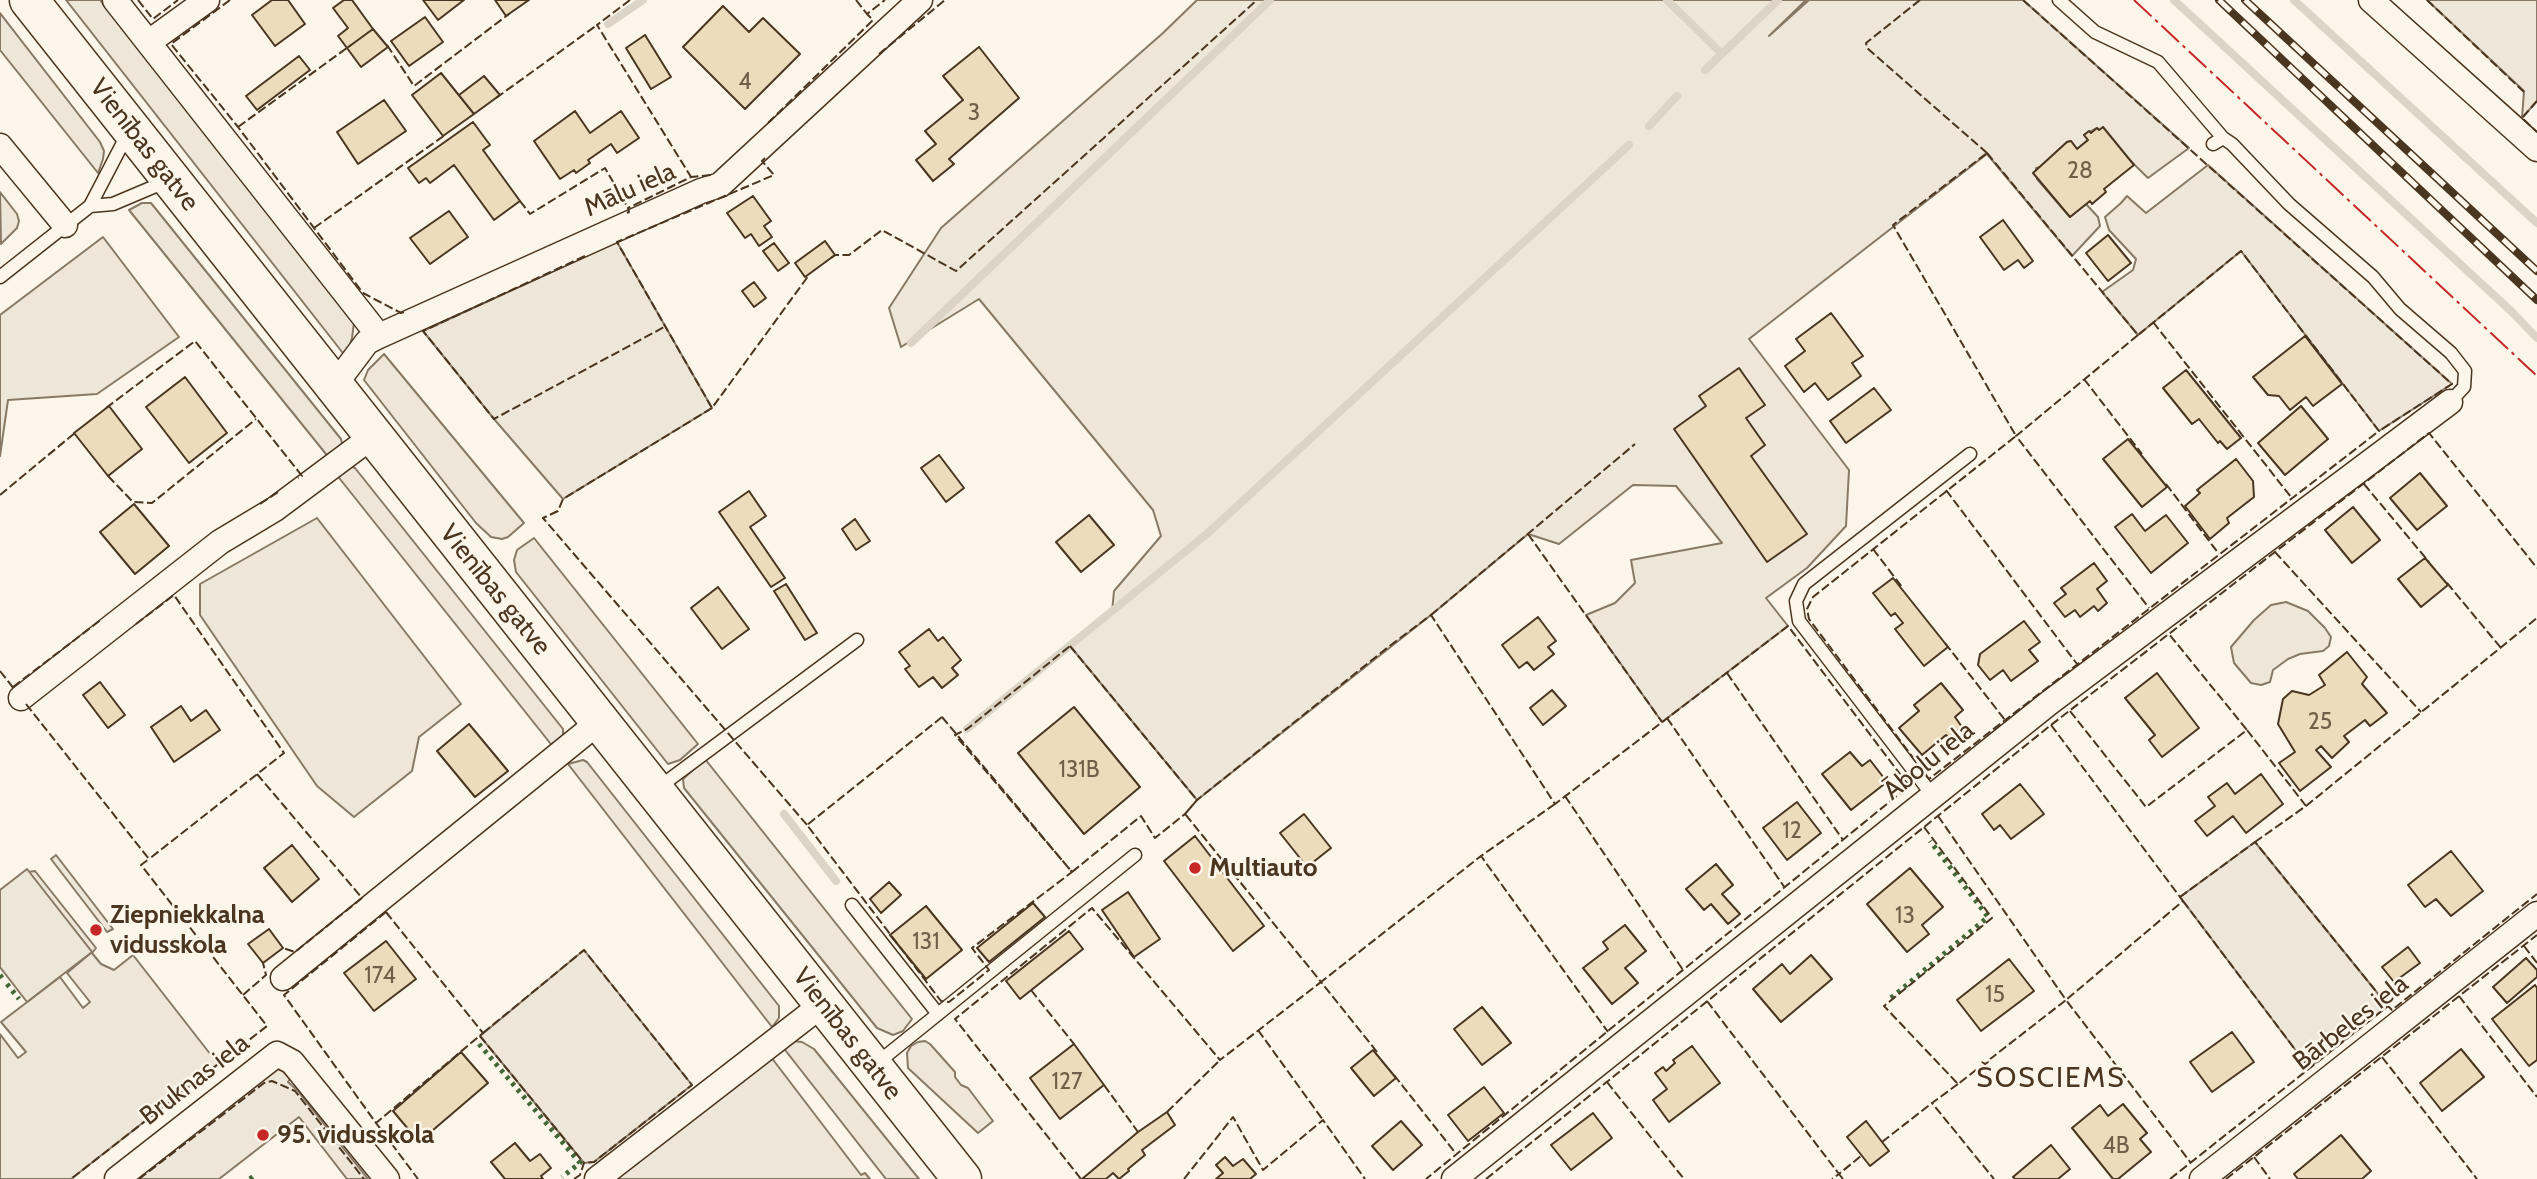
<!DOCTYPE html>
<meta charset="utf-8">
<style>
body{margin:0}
canvas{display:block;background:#fbf6e9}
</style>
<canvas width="2537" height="1179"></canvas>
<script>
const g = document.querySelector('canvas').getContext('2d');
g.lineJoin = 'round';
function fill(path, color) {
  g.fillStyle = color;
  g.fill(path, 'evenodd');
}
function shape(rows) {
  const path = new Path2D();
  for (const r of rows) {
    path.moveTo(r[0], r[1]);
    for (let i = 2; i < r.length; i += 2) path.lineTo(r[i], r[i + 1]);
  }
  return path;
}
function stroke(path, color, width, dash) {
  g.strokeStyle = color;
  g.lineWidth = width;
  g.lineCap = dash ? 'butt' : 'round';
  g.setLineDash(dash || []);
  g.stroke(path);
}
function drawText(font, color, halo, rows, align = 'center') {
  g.font = font + ' Cabin,sans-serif';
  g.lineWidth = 5;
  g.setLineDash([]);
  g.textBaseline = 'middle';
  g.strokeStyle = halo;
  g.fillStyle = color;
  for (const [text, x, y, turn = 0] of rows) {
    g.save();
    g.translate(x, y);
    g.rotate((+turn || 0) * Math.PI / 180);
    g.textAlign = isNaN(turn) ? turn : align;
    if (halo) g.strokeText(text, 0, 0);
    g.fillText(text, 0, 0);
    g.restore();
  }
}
const green = shape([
 [66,0,100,0,354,323,352,338,346,357,66,0],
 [1197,0,1806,0,1769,36,1809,0,2023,0,2189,148,2148,178,2097,128,2084,135,2088,140,2077,149,2071,141,2067,142,2040,167,2036,168,2037,179,2070,217,2086,204,2098,217,2100,226,2072,256,1987,154,1749,339,1849,470,1846,526,1807,568,1766,598,1788,626,1662,722,1586,615,1615,603,1635,583,1631,560,1722,543,1676,486,1633,485,1559,544,1528,534,1431,615,1197,800,1070,646,1112,612,1114,591,1161,536,1153,510,979,299,901,347,889,308,941,228,1163,33,1197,0],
 [2427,0,2537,0,2537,101,2522,118,2524,91,2427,0],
 [0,13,100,142,104,151,103,159,98,173,0,50,0,13],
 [2208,165,2452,384,2379,431,2241,251,2138,335,2102,292,2133,270,2136,259,2109,230,2105,217,2121,203,2127,196,2146,213,2208,165],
 [0,192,17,214,19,221,17,228,1,244,0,192],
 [142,203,151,203,341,439,343,448,330,459,129,210,142,203],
 [103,237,179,337,97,394,8,400,0,456,0,315,103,237],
 [617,242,712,408,563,499,494,419,423,331,617,242],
 [384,354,524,523,508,537,502,539,491,537,476,523,364,380,368,370,384,354],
 [350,466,355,468,563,729,563,738,554,748,336,474,350,466],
 [317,518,461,704,419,737,412,771,354,817,317,786,200,615,200,584,317,518],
 [534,538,698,744,680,760,668,764,516,572,514,560,517,550,534,538],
 [2286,602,2308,611,2325,628,2331,637,2329,646,2323,651,2300,654,2288,659,2273,670,2270,682,2261,685,2251,683,2234,663,2231,647,2254,620,2271,605,2286,602],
 [705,759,912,1019,903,1031,893,1035,877,1028,684,788,683,779,705,759],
 [583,760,587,762,779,1006,779,1018,772,1027,568,764,583,760],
 [2255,842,2388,1006,2309,1068,2180,897,2255,842],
 [56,855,113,929,107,932,51,859,56,855],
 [35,871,96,948,92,953,101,964,114,970,133,955,218,1064,71,1179,0,1179,0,1034,18,1058,26,1052,1,1022,60,977,83,1008,90,1002,67,973,92,952,28,872,35,871],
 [584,950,692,1085,594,1162,584,1163,480,1036,584,950],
 [793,1041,802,1042,814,1049,919,1179,886,1179,782,1046,793,1041],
 [925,1041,930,1044,955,1072,955,1077,961,1085,968,1088,993,1121,978,1133,908,1068,907,1053,911,1046,918,1042,925,1041],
 [771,1057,861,1175,865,1173,870,1179,614,1179,771,1057],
 [277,1069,282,1070,290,1079,288,1082,297,1090,368,1179,347,1179,299,1117,219,1179,133,1179,277,1069]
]);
fill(green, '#ede6d9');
stroke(green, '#887966', 2);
const parking = shape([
 [27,869,92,952,27,1002,0,967,0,890,27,869]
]);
fill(parking, '#ede7d9');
stroke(parking, '#887966', 2);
stroke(shape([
 [1667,0,1722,54],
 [2174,0,2511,311,2537,338],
 [2294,0,2537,223],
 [608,24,643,0],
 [1705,70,1778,0],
 [1649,126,1677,96],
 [911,343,1270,0],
 [967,729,1208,533,1629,145],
 [784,814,836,881]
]), '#dcd4c6', 8);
const building = shape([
 [272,0,288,0,305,24,275,46,252,15,272,0],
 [344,0,352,0,373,29,347,48,338,36,348,28,333,8,344,0],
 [423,0,464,0,438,20,423,0],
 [495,0,529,0,506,16,495,0],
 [723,6,749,32,763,18,800,54,745,109,683,47,723,6],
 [425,17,443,42,409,66,391,41,425,17],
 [373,29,388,47,361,67,347,48,373,29],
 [645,35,671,77,651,89,626,48,645,35],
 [979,47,1019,98,949,159,954,164,933,181,916,160,936,144,925,131,963,100,943,76,979,47],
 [299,56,310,70,257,110,246,96,299,56],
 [441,73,474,114,443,136,412,95,441,73],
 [484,76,500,95,474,114,459,95,484,76],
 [384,100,406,131,358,164,337,132,384,100],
 [575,111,590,133,621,111,639,138,617,153,611,144,588,160,590,163,576,173,574,170,560,179,534,141,575,111],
 [473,122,490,145,483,150,520,201,494,220,454,165,430,183,426,178,419,183,408,168,473,122],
 [2103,127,2134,165,2104,189,2106,192,2092,204,2090,201,2070,217,2033,173,2067,142,2071,141,2077,149,2088,140,2084,135,2089,131,2091,133,2097,128,2099,130,2103,127],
 [753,196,771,221,764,226,772,237,759,246,751,234,745,238,727,213,753,196],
 [449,211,468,237,430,264,410,238,449,211],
 [2003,220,2033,261,2024,268,2018,260,2004,270,1980,237,2003,220],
 [2108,235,2131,263,2108,281,2086,253,2108,235],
 [825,241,835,255,805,277,795,263,825,241],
 [774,243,789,263,778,271,763,251,774,243],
 [754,282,766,298,754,307,742,291,754,282],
 [1831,313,1863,356,1852,363,1861,376,1828,400,1815,383,1804,392,1785,366,1805,351,1796,339,1831,313],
 [2305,336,2342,384,2313,406,2306,397,2290,410,2279,396,2268,395,2253,377,2305,336],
 [1739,368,1765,405,1746,418,1765,445,1751,456,1807,534,1767,562,1674,429,1706,406,1699,396,1739,368],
 [2186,370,2241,438,2227,449,2220,441,2218,443,2199,419,2192,424,2163,388,2186,370],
 [185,377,227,433,189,463,146,407,185,377],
 [1874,388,1891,410,1846,443,1830,421,1874,388],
 [109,406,142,449,108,476,74,433,109,406],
 [2301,406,2328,439,2285,475,2258,443,2301,406],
 [2128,439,2167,487,2142,507,2103,459,2128,439],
 [939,455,964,488,946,502,921,468,939,455],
 [2236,459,2253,481,2254,497,2227,518,2229,523,2210,539,2185,506,2200,493,2197,490,2236,459],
 [2420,473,2447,506,2417,530,2390,498,2420,473],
 [749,491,766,516,750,527,785,578,771,587,719,512,749,491],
 [134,504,169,546,135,574,100,532,134,504],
 [2353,507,2380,540,2352,563,2325,530,2353,507],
 [2132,514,2145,531,2166,515,2188,543,2151,573,2115,527,2132,514],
 [1089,515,1114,545,1081,572,1056,542,1089,515],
 [855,519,870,541,856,550,842,529,855,519],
 [2425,558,2448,585,2421,607,2398,579,2425,558],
 [2094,563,2107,581,2097,589,2107,603,2098,611,2094,606,2080,617,2075,610,2065,617,2054,603,2066,594,2061,588,2094,563],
 [1893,578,1948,647,1924,666,1895,629,1903,623,1895,613,1891,616,1873,593,1893,578],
 [786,584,817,633,805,640,774,591,786,584],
 [718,587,749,629,722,649,691,608,718,587],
 [1538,617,1556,641,1548,647,1554,654,1534,670,1527,662,1519,668,1502,645,1538,617],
 [2024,621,2040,642,2029,650,2038,661,2011,681,2003,670,1990,680,1978,665,1980,654,2024,621],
 [929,629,938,641,943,637,961,660,952,668,958,675,942,688,933,677,919,687,905,669,910,666,899,652,929,629],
 [2347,652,2367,677,2362,684,2387,713,2370,726,2365,720,2344,736,2349,742,2332,758,2321,746,2316,750,2331,767,2300,791,2279,763,2295,752,2278,724,2283,699,2292,691,2309,695,2325,685,2319,675,2347,652],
 [2157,673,2199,728,2162,757,2149,740,2155,735,2125,698,2157,673],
 [100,682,125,715,108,728,83,695,100,682],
 [1941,683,1963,710,1955,717,1962,727,1949,738,1946,735,1922,755,1899,728,1919,711,1914,705,1941,683],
 [1552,690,1566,706,1543,725,1530,708,1552,690],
 [181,706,191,721,206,710,220,730,174,762,151,727,181,706],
 [1074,707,1140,787,1084,834,1018,753,1074,707],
 [469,724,508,771,475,797,437,751,469,724],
 [1850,752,1862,766,1870,760,1887,782,1851,810,1822,774,1850,752],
 [2261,774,2283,804,2246,833,2233,816,2207,836,2195,821,2215,806,2208,797,2227,783,2235,794,2261,774],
 [2020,784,2044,814,2011,839,2000,825,1994,830,1982,814,2020,784],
 [1797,802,1821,833,1787,860,1763,828,1797,802],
 [1304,814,1331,848,1307,867,1280,833,1304,814],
 [1195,836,1264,926,1233,951,1164,861,1195,836],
 [292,845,319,879,292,902,264,868,292,845],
 [2451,851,2483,891,2451,916,2436,899,2425,907,2408,885,2451,851],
 [1716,864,1733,885,1722,894,1740,914,1728,924,1711,904,1704,910,1686,889,1716,864],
 [1910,868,1943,907,1922,925,1929,934,1907,952,1867,904,1910,868],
 [889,882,901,895,881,913,870,899,889,882],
 [1128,892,1160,939,1134,957,1102,910,1128,892],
 [1033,903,1045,917,989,962,977,948,1033,903],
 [926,906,962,950,926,979,890,935,926,906],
 [1625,925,1646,951,1625,968,1638,983,1612,1004,1583,968,1608,949,1603,942,1625,925],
 [269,929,283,948,263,963,248,944,269,929],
 [1069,931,1083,949,1020,999,1006,981,1069,931],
 [386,941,416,979,374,1011,344,973,386,941],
 [2408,947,2420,963,2394,982,2382,967,2408,947],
 [1811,955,1832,979,1781,1022,1753,989,1782,964,1790,974,1811,955],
 [2526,958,2537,970,2537,977,2507,1003,2493,987,2526,958],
 [2009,959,2034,991,1981,1031,1957,1000,2009,959],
 [2535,985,2537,988,2537,1060,2529,1066,2492,1019,2535,985],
 [1482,1007,1511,1043,1482,1065,1454,1029,1482,1007],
 [2232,1032,2254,1062,2212,1092,2190,1062,2232,1032],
 [1074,1044,1104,1085,1060,1119,1030,1078,1074,1044],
 [1692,1046,1720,1083,1669,1122,1653,1100,1667,1089,1655,1073,1663,1067,1666,1071,1675,1063,1673,1060,1692,1046],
 [2461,1049,2484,1077,2442,1111,2420,1083,2461,1049],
 [1373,1050,1396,1078,1374,1096,1351,1068,1373,1050],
 [461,1052,488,1083,419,1142,393,1111,461,1052],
 [1484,1087,1504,1113,1468,1141,1448,1115,1484,1087],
 [2123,1104,2147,1133,2140,1139,2151,1152,2118,1179,2113,1179,2072,1128,2100,1105,2108,1116,2123,1104],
 [1167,1112,1175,1125,1142,1150,1145,1155,1128,1169,1129,1171,1119,1179,1113,1173,1106,1179,1082,1179,1138,1132,1167,1112],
 [1593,1113,1612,1138,1571,1170,1551,1145,1593,1113],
 [1401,1121,1422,1145,1393,1170,1372,1146,1401,1121],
 [1866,1121,1889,1151,1870,1166,1847,1137,1866,1121],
 [2341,1135,2371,1171,2362,1179,2298,1179,2294,1174,2341,1135],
 [515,1143,530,1161,540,1154,551,1168,541,1176,543,1179,505,1179,491,1162,515,1143],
 [2051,1145,2070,1169,2058,1179,2015,1179,2013,1177,2051,1145],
 [1225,1157,1233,1166,1243,1159,1256,1174,1250,1179,1216,1179,1223,1173,1216,1165,1225,1157]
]);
fill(building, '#ecdcbc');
stroke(building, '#4a3520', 2);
const lane = shape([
 [2059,0,2095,32,2158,62,2223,138],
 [2213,144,2223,138,2232,144,2289,204,2373,277,2400,309,2451,353,2465,371,2464,387,2450,402],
 [90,206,113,204,165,182],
 [0,277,90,206,127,135],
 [658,788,857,640],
 [1933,796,1799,621,1796,601,1804,584,1970,454],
 [852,905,938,1014],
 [876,1064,1135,855]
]);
const street = shape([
 [115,0,379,336],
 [2371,0,2537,149],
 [149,42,207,0],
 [0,146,65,225],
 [334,386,367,342,379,336,701,191,720,185,920,0],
 [21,698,220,542,275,509,373,436],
 [283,978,600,721],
 [117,1179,277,1054,292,1062,387,1179],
 [597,1179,823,1004],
 [1454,1179,2049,703,2450,402],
 [2202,1179,2537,914]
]);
const highway = shape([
 [29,0,962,1179]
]);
stroke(lane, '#4a3520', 15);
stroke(street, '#4a3520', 27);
stroke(highway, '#4a3520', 41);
stroke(lane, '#fbf6e9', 12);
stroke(street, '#fbf6e9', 24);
stroke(highway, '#fbf6e9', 38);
const rail = shape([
 [2219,0,2537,300],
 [2245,0,2537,271]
]);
stroke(rail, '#4a3520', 8);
stroke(rail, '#fbf6e9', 5, [16]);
stroke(shape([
 [0,975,2,978],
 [7,984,19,999],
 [1891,998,1988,917,1930,841],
 [479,1044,580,1163,562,1177],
 [250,1179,255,1175]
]), '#436837', 5, [3.5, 5]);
stroke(shape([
 [138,0,153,19,178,0],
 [230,0,171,44,238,127,363,293,401,313,407,311],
 [630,0,597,25,691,177],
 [856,0,867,14],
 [1920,0,1866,43,1867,48,1987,153],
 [2023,0,2452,384,2379,431],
 [2427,0,2524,92],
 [387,45,414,86,509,14],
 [879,54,945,0],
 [496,98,597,25],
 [2537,101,2522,118,2537,132],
 [768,123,873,20,867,14,885,0],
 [238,127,351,45],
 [1987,153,2138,335,2241,251,2379,431,1929,779,1809,619,1807,609,1813,597,2016,436,1893,225,1987,153],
 [765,158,762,161,774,175,617,242,712,408,809,275],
 [520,201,530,214,605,168,628,208],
 [627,213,629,212,628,208,691,177,712,175],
 [314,228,445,135],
 [585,256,423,331,494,419,666,326],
 [831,258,835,255,849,255,882,230,956,271,1257,0],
 [2153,322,2291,497],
 [2138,335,2016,436,2149,608],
 [2084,379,2142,454],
 [106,408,195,341,302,476,298,478],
 [712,408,563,499,558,511,543,518,807,825],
 [108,476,133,502,152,503,256,419],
 [2166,484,2219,554],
 [2364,484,2429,562],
 [1946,490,2077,664],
 [0,495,76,432],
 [260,504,278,492],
 [1528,534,1662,722],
 [1873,549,1902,587],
 [2275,552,2421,712],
 [2447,583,2501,648],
 [1431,615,1635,444],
 [136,624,174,595,284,753,149,859],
 [1945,643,2005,720],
 [1070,646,1197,800,1185,814,1155,838,1141,816,1072,872,955,735,967,729,1070,646],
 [0,671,15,690],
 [1727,673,1843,840],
 [13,687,102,619],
 [26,704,149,859,141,865,267,1026,71,1179],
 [2070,711,2146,807,2247,730,2169,634],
 [942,717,1072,872,972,948,989,970,949,1002,941,1001,807,825,942,717],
 [1667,718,1785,888],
 [2051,725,2183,901,2066,1000,2191,1163],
 [2247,730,2306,806,2255,842],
 [257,774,362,898,295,952,283,948],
 [1565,796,1683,970],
 [1555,804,1481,856,1608,1032],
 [2306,806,2537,618],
 [1924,827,1992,918,1884,1006,1958,1084,2066,1000,1938,816],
 [2180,897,2255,842,2388,1006],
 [2183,901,2309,1068],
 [386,912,483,1033,376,1123,284,995,386,912],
 [2524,946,2537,963],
 [1031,990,1074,1044],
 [243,995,266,975,263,963],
 [2459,996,2537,1097],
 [1707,1001,1839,1174,1832,1179],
 [1258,1030,1323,1120],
 [483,1033,584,950,692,1085,594,1162,584,1163],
 [480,1036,584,1163,580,1175,574,1179],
 [1377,1052,1321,982,1481,856],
 [2382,1057,2477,1179],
 [1394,1075,1457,1155],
 [1607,1082,1684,1179],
 [1958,1084,1932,1103,1994,1179],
 [1104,1085,1138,1132],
 [1167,1112,1220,1060],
 [376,1123,418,1179],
 [1882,1142,1932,1103],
 [2254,1157,2270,1179],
 [139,1179,264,1083,272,1081,295,1091,364,1179],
 [1081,1179,955,1019,1092,908,1220,1060,1321,982,1185,814,1197,800,1387,648,1431,615,1555,804,1788,626,1909,786,1426,1179],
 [1184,1179,1233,1117,1263,1170,1323,1120,1365,1179],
 [1486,1179,2051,725,2429,433,2537,568],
 [1843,1179,1839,1174,1862,1155],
 [2170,1179,2388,1006,2392,1010,2537,894],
 [2226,1179,2537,935]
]), '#4a3520', 2, [9, 3.5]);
stroke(shape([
 [2134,0,2537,376]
]), '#c62828', 2, [24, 5, 3.5, 5]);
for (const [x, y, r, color] of [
 [1195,868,7,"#c62828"],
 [96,930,7,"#c62828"],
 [263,1135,7,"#c62828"]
]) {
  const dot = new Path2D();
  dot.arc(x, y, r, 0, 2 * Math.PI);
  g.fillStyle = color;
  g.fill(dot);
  stroke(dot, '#fbf6e9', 2.5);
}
drawText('23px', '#725f47', null, [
 ["4",745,82],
 ["3",974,113],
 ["28",2080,171],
 ["25",2320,722],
 ["131B",1079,770],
 ["12",1792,831],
 ["13",1905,916],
 ["131",926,942],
 ["174",380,976],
 ["15",1995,995],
 ["127",1067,1082],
 ["4B",2116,1146]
]);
drawText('26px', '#4a3520', '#fbf6e9', [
 ["Vienības gatve",144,145,52],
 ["Mālu iela",630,190,-24],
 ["Vienības gatve",495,590,51],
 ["Ābolu iela",1929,761,-39],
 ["Bārbeles iela",2351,1023,-38],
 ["Vienības gatve",847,1034,52],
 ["Bruknas iela",195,1080,-38]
]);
drawText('bold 26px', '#4a3520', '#fbf6e9', [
 ["Multiauto",1209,868],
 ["Ziepniekkalna",110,915],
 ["vidusskola",110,945],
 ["95. vidusskola",277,1135]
], 'left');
g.letterSpacing = '2px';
drawText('28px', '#4a3520', '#fbf6e9', [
 ["ŠOSCIEMS",2051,1079]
]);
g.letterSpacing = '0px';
</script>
